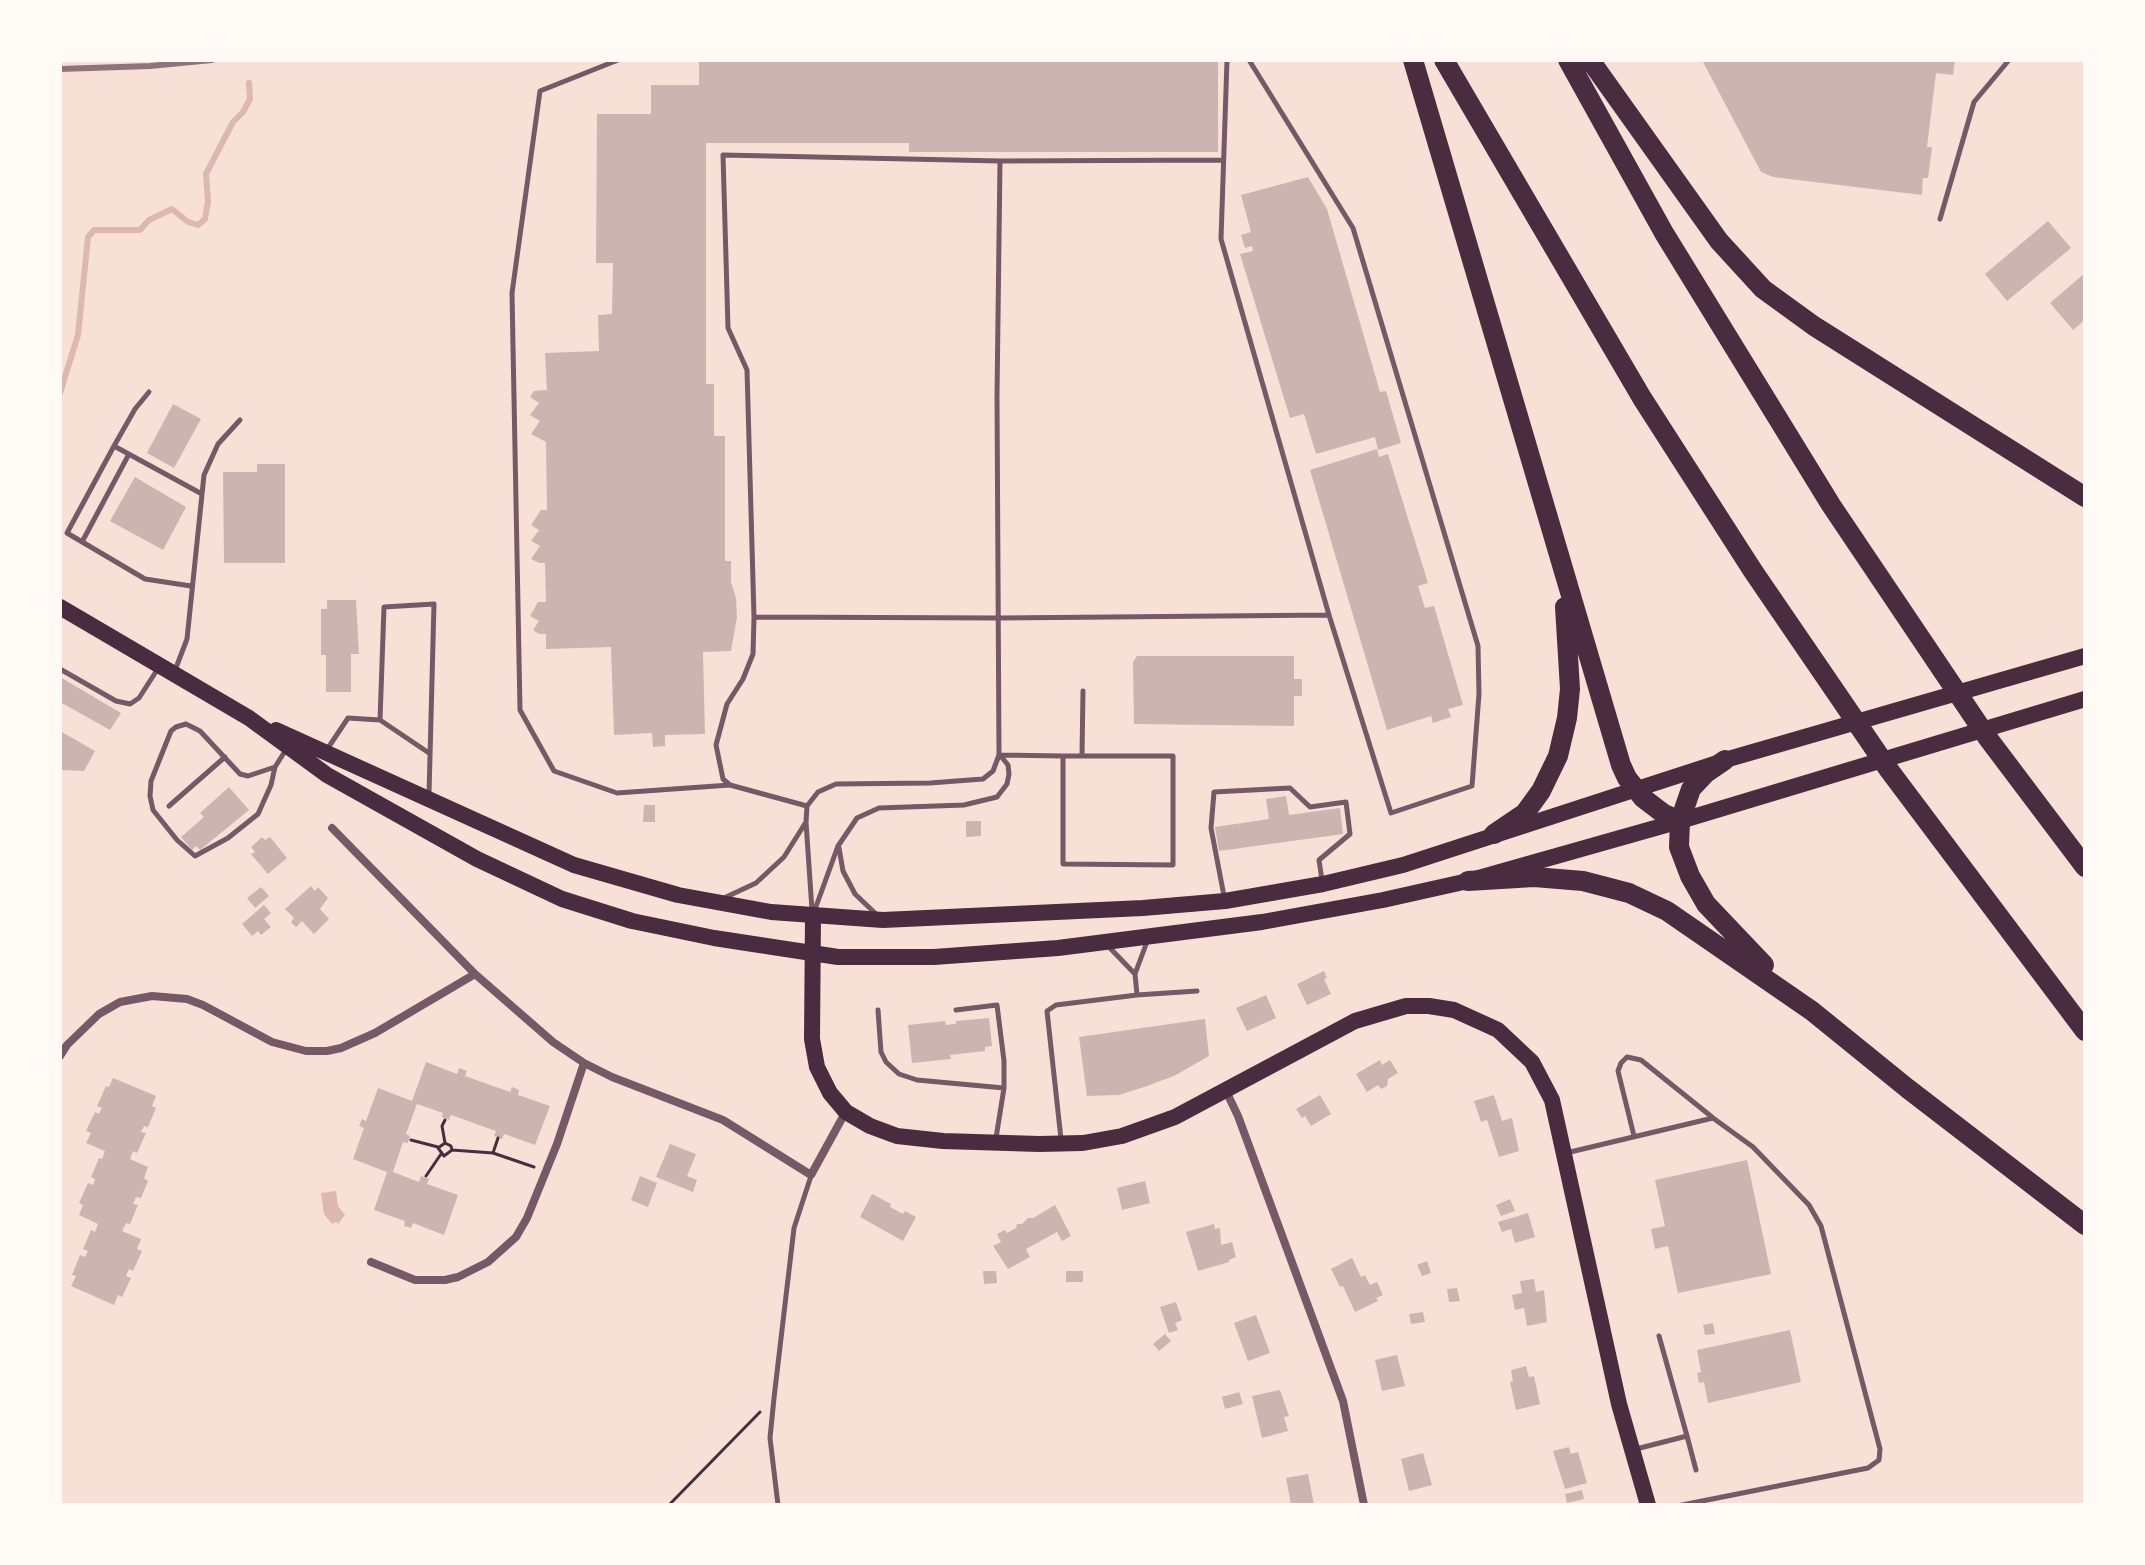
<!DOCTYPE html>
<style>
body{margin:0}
#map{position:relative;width:2145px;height:1565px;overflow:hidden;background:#f7e1d7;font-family:Helvetica,sans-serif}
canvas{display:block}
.frame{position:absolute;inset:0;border:62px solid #fffaf5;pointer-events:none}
</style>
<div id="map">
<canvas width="2145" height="1565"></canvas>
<div class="frame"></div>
</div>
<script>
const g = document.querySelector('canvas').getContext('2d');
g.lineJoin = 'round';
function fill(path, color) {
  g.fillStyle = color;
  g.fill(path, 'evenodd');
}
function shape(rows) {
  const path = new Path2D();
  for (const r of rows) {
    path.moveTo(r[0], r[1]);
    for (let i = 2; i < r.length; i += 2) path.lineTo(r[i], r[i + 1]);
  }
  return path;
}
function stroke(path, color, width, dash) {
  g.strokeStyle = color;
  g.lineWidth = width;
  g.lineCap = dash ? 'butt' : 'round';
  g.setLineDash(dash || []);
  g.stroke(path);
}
fill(shape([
 [336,1191,338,1206,345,1215,338,1224,336,1222,332,1224,324,1214,321,1193]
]), '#dcb8b0');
stroke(shape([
 [60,393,78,335,88,237,94,230,140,230,149,220,172,209,188,222,198,225,205,219,208,201,206,174,233,122,243,112,250,99,249,83]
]), '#dcb8b0', 6);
fill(shape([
 [699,60,1218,60,1218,152,909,152,909,143,706,143,706,384,714,384,714,436,725,436,725,561,731,561,731,582,736,598,737,617,731,651,703,652,705,734,665,735,665,746,653,747,652,733,614,735,611,647,546,649,546,634,539,634,533,630,539,621,530,616,538,602,546,602,545,563,539,563,531,559,540,546,531,541,539,530,531,525,541,510,547,510,546,442,531,434,540,421,530,415,539,403,530,397,534,391,547,390,545,353,599,351,598,315,612,314,613,263,596,263,597,114,651,114,651,85,699,85],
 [1702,60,1955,60,1953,75,1936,73,1927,147,1932,147,1928,178,1923,178,1922,195,1773,177,1761,172],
 [1308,177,1327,209,1380,392,1386,391,1401,443,1378,450,1375,437,1316,454,1304,414,1290,418,1240,254,1253,251,1252,246,1245,248,1241,235,1251,232,1241,195],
 [2048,221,2071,248,2007,301,1985,274],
 [2085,273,2085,320,2073,330,2050,303],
 [173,404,201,419,174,468,147,453],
 [1377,449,1379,457,1388,454,1428,583,1418,586,1425,608,1434,606,1463,705,1448,709,1451,717,1433,723,1431,716,1387,730,1310,470],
 [257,464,285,464,285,563,224,563,223,472,257,472],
 [135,477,186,507,163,550,110,521],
 [327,600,356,600,359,654,351,654,351,692,326,692,326,655,321,655,321,609,327,609],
 [1137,656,1294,656,1294,679,1302,679,1302,696,1294,696,1294,726,1134,724,1133,662],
 [60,677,121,713,110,730,60,702],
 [60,731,95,751,84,771,60,770],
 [229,787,249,810,200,850,196,846,192,850,181,837,204,817,200,813],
 [1286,796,1289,815,1340,808,1343,834,1219,851,1215,827,1269,819,1266,799],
 [644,805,655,805,655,822,643,822],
 [966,821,981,821,981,836,966,837],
 [262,837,265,840,270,837,287,858,268,874,251,854,255,852,251,847],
 [311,886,315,891,318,887,328,898,320,909,329,919,314,934,302,921,296,927,291,922,294,918,285,909],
 [261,887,269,896,255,908,247,898],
 [264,905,271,913,264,919,271,927,261,935,258,931,252,936,242,924],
 [1324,971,1327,978,1324,979,1331,994,1307,1005,1297,984],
 [1266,995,1276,1018,1247,1031,1236,1008],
 [989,1018,992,1046,985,1047,985,1051,950,1055,951,1059,912,1063,908,1025,945,1021,946,1025,956,1024,956,1021],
 [1205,1019,1209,1056,1174,1076,1147,1086,1119,1095,1087,1096,1079,1037],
 [1380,1060,1382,1065,1390,1060,1398,1073,1388,1079,1387,1086,1381,1089,1378,1085,1367,1092,1356,1074],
 [426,1062,457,1074,459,1068,467,1071,465,1076,510,1092,512,1087,519,1090,518,1095,550,1106,535,1145,504,1134,502,1139,494,1136,496,1131,451,1115,449,1120,442,1117,443,1113,417,1104,406,1134,410,1136,408,1143,403,1142,393,1172,419,1182,421,1176,429,1179,427,1184,458,1195,444,1235,413,1223,411,1228,404,1226,405,1221,374,1210,387,1172,353,1159,364,1128,359,1126,362,1119,366,1121,378,1088,412,1101],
 [113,1078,156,1096,152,1106,156,1108,148,1127,144,1126,141,1132,146,1133,137,1153,133,1151,130,1159,148,1167,144,1178,148,1181,141,1198,136,1197,133,1204,138,1205,130,1224,126,1223,122,1231,141,1239,137,1249,142,1251,133,1271,129,1269,126,1276,131,1278,122,1297,118,1295,114,1305,71,1286,76,1276,72,1275,80,1255,85,1257,88,1251,83,1249,91,1230,95,1232,98,1224,79,1215,83,1205,79,1203,88,1183,93,1185,95,1179,91,1177,99,1158,102,1159,105,1151,86,1143,91,1133,86,1131,95,1112,99,1114,102,1108,97,1106,106,1086,109,1087],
 [1320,1095,1331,1114,1311,1126,1305,1116,1302,1118,1296,1109],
 [1494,1095,1502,1121,1512,1118,1519,1151,1499,1157,1487,1120,1481,1122,1474,1101],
 [670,1144,696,1154,687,1176,697,1180,693,1192,656,1177],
 [1747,1160,1771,1274,1678,1293,1668,1246,1655,1249,1651,1229,1665,1226,1655,1180],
 [640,1176,657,1183,648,1207,631,1200],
 [1145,1181,1150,1203,1122,1210,1117,1188],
 [872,1194,891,1204,890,1207,903,1214,905,1211,916,1217,903,1241,860,1217],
 [1510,1199,1515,1211,1501,1216,1496,1205],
 [1055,1205,1071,1236,1062,1241,1057,1232,1026,1249,1030,1257,1008,1269,993,1246,1001,1242,997,1234,1005,1230,1007,1233,1016,1228,1017,1224,1022,1224,1028,1218,1033,1218],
 [1528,1213,1535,1237,1515,1243,1511,1229,1502,1232,1498,1222],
 [1214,1224,1215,1229,1220,1228,1221,1245,1232,1242,1236,1257,1229,1260,1229,1262,1198,1271,1186,1232],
 [1352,1258,1361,1277,1365,1275,1370,1285,1377,1282,1383,1295,1376,1298,1378,1301,1355,1312,1343,1286,1340,1287,1331,1269],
 [1427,1261,1431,1273,1422,1276,1417,1265],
 [983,1271,996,1271,997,1283,984,1284],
 [1066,1271,1083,1271,1083,1282,1066,1282],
 [1534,1279,1536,1292,1544,1290,1547,1322,1527,1326,1524,1308,1515,1310,1512,1295,1522,1293,1520,1281],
 [1457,1288,1460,1301,1449,1302,1447,1289],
 [1176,1302,1182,1320,1175,1323,1178,1330,1169,1333,1160,1307],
 [1423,1312,1425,1322,1411,1324,1409,1314],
 [1256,1315,1270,1353,1248,1361,1234,1323],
 [1713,1323,1715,1334,1705,1335,1703,1325],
 [1790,1330,1801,1382,1708,1403,1704,1382,1699,1383,1697,1373,1701,1372,1697,1350],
 [1165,1334,1171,1341,1159,1351,1153,1344],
 [1397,1355,1405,1386,1382,1391,1375,1360],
 [1526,1366,1529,1377,1534,1376,1540,1404,1516,1410,1510,1382,1513,1381,1511,1370],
 [1280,1390,1289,1416,1284,1417,1288,1431,1262,1438,1252,1396],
 [1239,1392,1243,1404,1225,1409,1222,1397],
 [1569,1447,1571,1454,1578,1452,1587,1483,1565,1489,1553,1451],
 [1423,1453,1432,1485,1409,1491,1401,1459],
 [1308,1474,1314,1505,1291,1505,1286,1478],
 [1582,1490,1584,1499,1567,1503,1565,1494]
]), '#ccb4b1');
stroke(shape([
 [445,1120,442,1126,445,1143,451,1146,452,1150,444,1156,438,1148,445,1143],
 [411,1140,438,1147],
 [452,1150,493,1153,534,1167],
 [493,1153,498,1138],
 [426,1176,441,1154],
 [669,1505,760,1412]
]), '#4a2c40', 3);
stroke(shape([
 [618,60,540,91,512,293,520,710,554,771,617,793,730,785],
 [1227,60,1221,239,1329,615,1391,813,1472,786,1479,694,1478,646,1353,228,1249,60],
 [1940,219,1974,102,2009,60],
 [114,446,135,409,149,392],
 [82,542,129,454],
 [191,586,145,579,67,533,114,446,202,494],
 [754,617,1000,618,1329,615],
 [60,669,116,701,130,704,139,698,159,667],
 [174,673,187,639,204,475,218,444,240,420],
 [380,720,429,753],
 [328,748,348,718,380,720,384,607,434,604,429,794],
 [999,755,1063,756,1063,864,1173,865,1173,756,1063,756],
 [1082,756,1083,691],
 [275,767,271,785,258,814,228,838,195,856,177,840,153,810,150,796,151,781,171,731,176,727,186,724,200,731,240,774,248,776,275,767,287,748],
 [169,806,225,757],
 [807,806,730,785,723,779,716,745,727,704,743,679,753,654,754,617,747,370,728,328,723,155,1000,161,1223,160],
 [807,806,818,792,836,784,930,783,983,779,993,771,999,755,997,396,1000,161],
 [807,806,806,822,812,910],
 [839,848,843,871,855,894,876,914],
 [1224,896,1211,828,1214,792,1290,788,1310,807,1346,802,1350,834,1319,860,1322,880],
 [724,898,756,883,784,857,806,822],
 [814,912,838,846,857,818,879,808,964,805,997,797,1007,784,1009,774,1008,765,1000,755],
 [1109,947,1135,974,1148,939],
 [1137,995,1197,991],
 [878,1010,881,1052,886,1062,899,1074,917,1080,1004,1088,996,1138],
 [956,1010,997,1005,1004,1061,1004,1088],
 [1634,1136,1618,1071,1621,1063,1627,1057,1641,1060,1712,1117],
 [1061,1139,1047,1011,1056,1005,1137,995,1135,974],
 [1566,1153,1713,1118,1753,1147,1809,1205,1821,1226,1880,1449,1879,1460,1868,1468,1682,1505],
 [1687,1436,1696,1470],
 [1636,1449,1687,1436,1659,1336],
 [778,1505,770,1438,774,1398,794,1228,811,1176]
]), '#755966', 5);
stroke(shape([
 [332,828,475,974,553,1042,584,1063,612,1077,723,1120,811,1175,845,1113],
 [60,1056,67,1045,99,1014,120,1002,152,996,187,999,203,1005,272,1042,306,1051,327,1051,341,1048,375,1033,475,974],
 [1226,1091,1238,1116,1343,1401,1364,1505],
 [371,1262,415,1280,445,1280,458,1277,488,1262,516,1237,527,1218,557,1144,584,1063]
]), '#755966', 8);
stroke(shape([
 [60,607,249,718,327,775,477,859,562,899,632,921,714,938,838,957,934,957,1058,948,1262,922,1383,900,1468,881,1680,821],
 [276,730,574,865,678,895,771,912,883,920,1143,908,1225,901,1323,884,1403,865,1717,763],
 [813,915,812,1039,817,1067,830,1093,846,1112,870,1126,897,1136,943,1141,1039,1144,1083,1143,1122,1136,1175,1117,1355,1021,1406,1006,1429,1006,1454,1010,1498,1030,1532,1062,1552,1100,1619,1404,1648,1505]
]), '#4a2c40', 16);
stroke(shape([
 [1725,760,2085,656],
 [1680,821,2085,699]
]), '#4a2c40', 16);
stroke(shape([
 [1413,60,1621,765,1627,778,1643,798,1664,814,1680,821],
 [1444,60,1642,398,1753,571,1889,770,2085,1031],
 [1568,60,1664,233,1831,505,1987,737,2085,867],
 [1590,60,1719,241,1763,289,1814,326,2085,497],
 [1725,760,1706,773,1691,789,1680,821,1679,847,1690,876,1706,904,1764,965],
 [1494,834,1525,813,1541,791,1558,756,1567,718,1570,689,1565,607],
 [1468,881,1534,877,1583,881,1629,893,1667,911,1812,1011,1907,1088,2085,1225]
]), '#4a2c40', 20);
stroke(shape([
 [60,69,150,66,212,60]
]), '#8f747c', 6);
</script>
